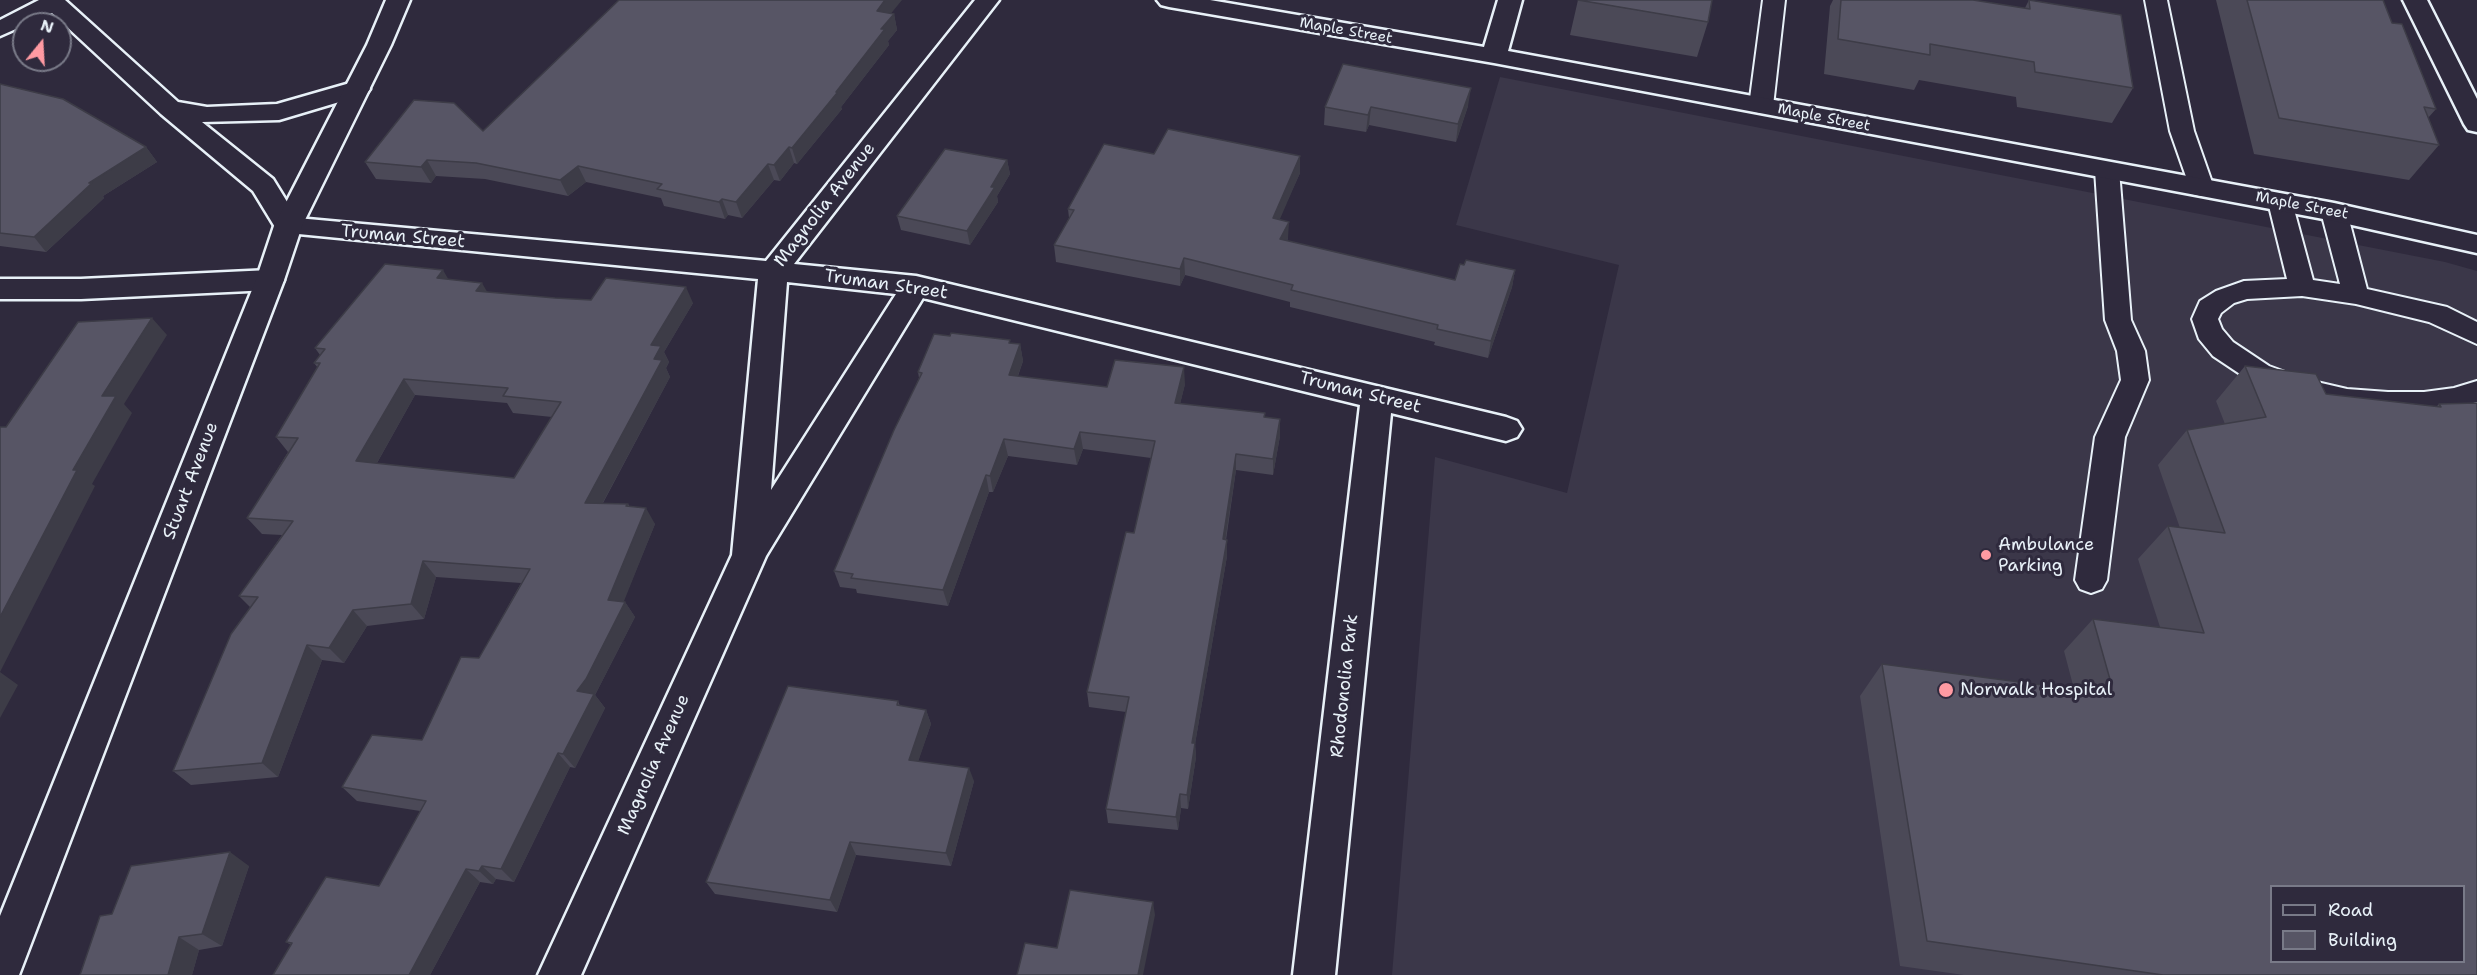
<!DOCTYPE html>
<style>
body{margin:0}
#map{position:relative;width:2477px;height:975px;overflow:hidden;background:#2f2a3d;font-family:"Shantell Sans",sans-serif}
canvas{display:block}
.legend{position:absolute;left:2270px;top:885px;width:195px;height:78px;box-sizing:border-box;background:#2f2a3d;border:2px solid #797a88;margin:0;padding:8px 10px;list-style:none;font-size:18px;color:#e8f1f8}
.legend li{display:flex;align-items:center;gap:12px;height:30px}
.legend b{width:30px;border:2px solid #797a88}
.north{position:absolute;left:12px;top:12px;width:60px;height:60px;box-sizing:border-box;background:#2f2a3d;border:2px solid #797a88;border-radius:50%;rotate:18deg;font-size:16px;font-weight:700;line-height:24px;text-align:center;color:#e8f1f8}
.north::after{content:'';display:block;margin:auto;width:21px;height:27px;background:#ff9aa2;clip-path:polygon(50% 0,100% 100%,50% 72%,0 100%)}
</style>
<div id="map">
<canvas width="2477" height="975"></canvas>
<ul class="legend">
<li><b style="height:8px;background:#2f2a3d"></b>Road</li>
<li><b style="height:16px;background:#575565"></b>Building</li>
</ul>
<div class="north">N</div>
</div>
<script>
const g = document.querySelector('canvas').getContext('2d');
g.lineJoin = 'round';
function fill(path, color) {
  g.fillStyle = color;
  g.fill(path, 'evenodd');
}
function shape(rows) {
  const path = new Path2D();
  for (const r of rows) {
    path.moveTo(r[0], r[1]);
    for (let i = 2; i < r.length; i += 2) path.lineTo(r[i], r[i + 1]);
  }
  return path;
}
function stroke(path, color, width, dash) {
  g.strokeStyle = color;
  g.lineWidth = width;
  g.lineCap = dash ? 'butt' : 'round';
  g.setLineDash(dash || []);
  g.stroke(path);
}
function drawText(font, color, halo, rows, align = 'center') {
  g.font = font + ' "Shantell Sans",sans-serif';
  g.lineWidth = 6;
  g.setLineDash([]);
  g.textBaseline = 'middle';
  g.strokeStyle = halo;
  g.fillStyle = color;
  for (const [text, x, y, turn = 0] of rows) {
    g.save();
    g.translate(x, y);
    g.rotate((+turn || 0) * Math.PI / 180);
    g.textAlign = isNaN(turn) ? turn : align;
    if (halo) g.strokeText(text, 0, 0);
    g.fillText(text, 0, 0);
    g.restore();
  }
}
fill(shape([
 [1500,77,2445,262,2477,271,2477,975,1392,975,1435,457,1567,493,1619,265,1456,225],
 [2272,886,2464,886,2464,962,2272,962]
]), '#3b3749');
const service = shape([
 [1763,0,1785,0,1773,106,1769,111,1761,113,1753,111,1749,106,1763,0],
 [2145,0,2167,0,2194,131,2214,188,2211,194,2202,196,2193,194,2190,188,2170,131,2145,0],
 [2107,162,2116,165,2119,170,2131,320,2145,351,2149,380,2125,437,2107,580,2102,589,2091,593,2080,589,2075,580,2095,437,2121,380,2117,351,2105,320,2095,170,2098,165,2107,162],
 [2280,194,2289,196,2292,202,2313,280,2340,284,2321,212,2325,206,2334,204,2343,206,2347,212,2367,289,2447,307,2477,322,2477,344,2429,322,2356,304,2302,296,2247,299,2234,303,2221,313,2218,319,2222,329,2233,342,2269,366,2304,379,2347,389,2388,392,2424,392,2454,388,2477,381,2477,402,2455,408,2424,414,2388,414,2347,409,2300,398,2249,380,2213,356,2199,339,2192,319,2200,301,2216,291,2244,281,2287,279,2268,202,2271,196,2280,194]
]);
const minor = shape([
 [39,0,65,0,178,102,207,107,277,104,357,81,366,84,370,89,366,94,279,120,202,122,273,179,297,218,766,261,975,0,999,0,794,264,916,276,1506,417,1517,421,1522,429,1517,437,1506,441,1391,413,1335,975,1293,975,1360,405,923,298,766,556,581,975,538,975,732,555,758,279,278,232,253,191,161,114,52,13,0,36,0,20,39,0],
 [787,282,896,294,771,490,787,282],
 [1157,0,1210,0,1484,47,1498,0,1522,0,1508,51,2334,203,2477,235,2477,253,2334,221,1494,63,1169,7,1161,5,1157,0],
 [2403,0,2427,0,2477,99,2477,132,2468,130,2464,124,2403,0],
 [270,270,280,273,284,280,280,287,270,290,81,299,0,299,0,279,81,279,270,270]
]);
const tertiary = shape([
 [386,0,410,0,391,45,302,226,284,280,19,975,0,975,0,916,256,280,274,226,367,45,386,0]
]);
stroke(service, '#e8f1f8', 4);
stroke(minor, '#e8f1f8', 5);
stroke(tertiary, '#e8f1f8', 5);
fill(service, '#2f2a3d');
fill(minor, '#2f2a3d');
fill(tertiary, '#2f2a3d');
fill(shape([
 [1578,0,1708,22,1697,57,1570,35],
 [1833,0,1973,0,2025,8,2029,0,2133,88,2112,123,2017,107,2016,97,1919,80,1914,90,1824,74,1830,6],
 [2216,0,2383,0,2392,23,2436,109,2428,118,2439,145,2409,180,2254,154],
 [891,13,894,14,897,30,888,41,889,45,841,107,842,109,797,164,794,163,780,181,774,180,742,218,728,215,725,219,664,206,661,198,586,182,568,196,485,179,436,176,431,183,376,179,365,162,483,131],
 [0,84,146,147,157,162,103,196,104,198,46,252,0,246],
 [1468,106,1456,142,1369,125,1366,132,1324,125,1325,107],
 [1154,154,1300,173,1279,219,1288,238,1287,241,1455,280,1515,270,1512,287,1488,358,1434,345,1435,342,1290,307,1290,302,1185,275,1180,286,1056,262,1054,245,1069,218,1068,209],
 [1007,160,1010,174,997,196,998,202,970,245,901,230,897,216],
 [449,279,488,292,555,298,591,300,693,303,664,352,669,362,666,368,670,377,603,503,628,504,630,507,655,524,623,602,625,602,635,617,595,695,605,708,575,768,570,767,514,882,496,879,493,884,480,882,430,975,273,975,291,945,286,942,379,886,420,811,357,801,342,787,422,740,479,658,521,583,436,577,424,619,367,626,344,663,322,660,278,777,191,785,173,771,250,607,239,596,282,535,262,534,247,518,288,452,276,437,318,368,314,363,320,355,315,348],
 [415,395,507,403,513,413,552,417,514,478,377,463],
 [1011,343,1020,344,1023,361,1018,376,1107,387,1185,384,1180,404,1265,413,1265,417,1280,436,1273,475,1236,470,1226,540,1227,556,1195,744,1196,757,1188,809,1181,808,1178,830,1108,823,1106,809,1126,712,1089,707,1087,692,1134,533,1151,458,1083,449,1077,465,1008,456,993,492,989,492,948,606,857,593,856,589,840,587,834,571,919,378,918,372],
 [2245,366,2326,394,2436,407,2439,404,2477,403,2477,975,1964,975,1900,966,1860,696,1882,664,2074,689,2064,651,2093,619,2160,627,2138,559,2168,526,2180,528,2158,465,2187,430,2225,424,2216,401],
 [898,701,900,706,926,710,931,724,918,761,974,781,951,866,856,855,837,912,715,894,706,882],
 [249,866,222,946,199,950,192,975,80,975,112,914]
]), '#4b4957');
fill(shape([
 [885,0,902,0,880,27,877,11],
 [894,14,897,30,888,41,889,45,841,107,842,109,797,164,792,148,881,29],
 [1471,88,1468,106,1456,142,1458,124],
 [1371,107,1369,125,1366,132,1368,115],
 [146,147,157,162,103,196,104,198,46,252,34,237,89,183],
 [789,147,794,163,780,181,774,165],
 [1300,156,1300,173,1273,235,1273,218],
 [427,160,436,176,431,183,421,167],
 [1007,160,1010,174,997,196,998,202,970,245,967,231,991,187],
 [768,164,774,180,742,218,736,202],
 [578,166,586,182,568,196,560,180],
 [722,199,728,215,725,219,719,202],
 [1289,222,1288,238,1279,256,1280,239],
 [1184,258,1185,275,1180,286,1180,269],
 [443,270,453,287,437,278],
 [1515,270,1512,287,1488,358,1491,341],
 [482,283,492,300,476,291],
 [686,287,693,303,664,352,669,362,666,368,670,377,594,519,585,503,654,359,651,345],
 [152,318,167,335,124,404,132,413,92,484,95,486,0,672,18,685,0,718,0,617,73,470,102,396],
 [1020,344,1023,361,1012,392,1009,375],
 [1184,367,1185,384,1176,420,1175,403],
 [404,379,415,395,369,477,356,461],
 [1280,419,1280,436,1273,475,1273,459],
 [1080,432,1083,449,1077,465,1074,449],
 [1004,439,1008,456,993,492,990,476],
 [1236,454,1236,470,1223,555,1223,539],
 [986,475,989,492,948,606,943,590],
 [646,508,655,524,618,616,608,600],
 [1227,540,1227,556,1195,744,1196,757,1188,809,1187,795,1192,743],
 [423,561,436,577,424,619,411,604],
 [625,602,635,617,595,695,605,708,575,768,563,754,577,691],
 [353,610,367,626,344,663,329,648],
 [307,645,322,660,278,777,262,763],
 [926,710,931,724,914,774,909,760],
 [558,753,570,767,514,882,501,869],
 [969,768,974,781,951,866,946,853],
 [1180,794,1181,808,1178,830,1176,817],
 [850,842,856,855,837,912,830,900],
 [230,852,249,866,222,946,202,934],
 [482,866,496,879,493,884,479,871],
 [466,869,480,882,430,975,409,975],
 [1153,902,1155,915,1143,975,1138,975],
 [179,937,199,950,192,975,168,975]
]), '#3d3c47');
const building = shape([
 [619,0,885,0,877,11,894,14,881,29,885,29,836,92,837,93,792,148,789,147,774,165,768,164,736,202,722,199,719,202,657,189,662,184,578,166,560,180,476,163,427,160,421,167,365,162,414,100,454,103,483,131,619,0],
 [1578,0,1712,0,1708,22,1578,0],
 [1841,0,1973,0,2030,9,2029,0,2121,15,2133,88,2035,72,2034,62,1930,44,1930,55,1838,39,1841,0],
 [2247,0,2383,0,2392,23,2402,24,2436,109,2424,107,2439,145,2279,118,2247,0],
 [1343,64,1471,88,1458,124,1371,107,1368,115,1325,107,1343,64],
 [0,84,63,99,146,147,89,183,92,183,34,237,0,233,0,84],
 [1168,129,1300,156,1273,218,1289,222,1280,239,1455,280,1460,264,1464,265,1466,260,1515,270,1491,341,1437,329,1438,325,1291,290,1293,285,1184,258,1180,269,1054,245,1074,210,1068,209,1104,144,1154,154,1168,129],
 [945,149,1007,160,991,187,995,187,967,231,897,216,945,149],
 [385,264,443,270,437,278,482,283,476,291,555,298,591,300,606,278,686,287,651,345,661,346,654,359,662,360,585,503,628,504,626,506,646,508,608,600,625,602,586,679,577,691,594,694,563,754,558,753,501,869,482,866,479,871,466,869,409,975,273,975,292,943,286,942,326,877,379,886,426,801,342,787,372,735,422,740,461,657,479,658,530,569,423,561,411,604,353,610,329,648,307,645,262,763,173,771,231,634,258,597,239,596,293,521,247,518,298,438,276,437,320,363,314,363,325,349,315,348,385,264],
 [404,379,508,388,503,396,561,402,514,478,356,461,404,379],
 [152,318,102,396,116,396,73,470,77,470,0,617,0,427,6,427,78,322,152,318],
 [951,333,1010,340,1009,343,1020,344,1009,375,1107,387,1115,360,1184,367,1175,403,1265,413,1264,417,1280,419,1273,459,1236,454,1223,539,1227,540,1192,743,1195,743,1187,795,1180,794,1176,817,1106,809,1129,697,1087,692,1126,532,1134,533,1155,441,1080,432,1074,449,1004,439,990,476,986,475,943,590,851,578,853,574,834,571,894,430,922,373,918,372,934,334,950,336,951,333],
 [2245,366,2316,374,2326,394,2441,407,2439,404,2477,403,2477,975,2163,975,1927,941,1882,664,2111,694,2108,683,2111,683,2093,619,2204,633,2168,526,2225,533,2187,430,2266,417,2245,366],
 [2271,886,2463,886,2463,962,2271,962,2271,886],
 [788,686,898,701,897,705,926,710,909,760,969,768,946,853,850,842,830,900,706,882,788,686],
 [230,852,202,934,179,937,168,975,80,975,100,916,112,914,131,866,230,852],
 [1070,890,1153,902,1138,975,1017,975,1025,943,1057,948,1070,890]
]);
fill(building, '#575565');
stroke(building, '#3d3c47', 1.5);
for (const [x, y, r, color] of [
 [1986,555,6,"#ff9aa2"],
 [1946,690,8,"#ff9aa2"]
]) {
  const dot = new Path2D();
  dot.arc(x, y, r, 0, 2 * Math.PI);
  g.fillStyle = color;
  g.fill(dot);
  stroke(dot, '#2f2a3d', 2);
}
drawText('15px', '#e8f1f8', '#2f2a3d', [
 ["Maple Street",1346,31,10],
 ["Maple Street",1824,118,11],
 ["Maple Street",2302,206,11]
]);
drawText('18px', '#e8f1f8', '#2f2a3d', [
 ["Magnolia Avenue",825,205,-52],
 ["Truman Street",403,237,5],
 ["Truman Street",886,285,8],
 ["Truman Street",1360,393,14],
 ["Stuart Avenue",191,481,-69],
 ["Rhodonolia Park",1345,686,-84],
 ["Magnolia Avenue",654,765,-66]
]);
drawText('18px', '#e8f1f8', '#2f2a3d', [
 ["Ambulance",1998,545],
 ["Parking",1998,566],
 ["Norwalk Hospital",1960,690]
], 'left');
</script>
